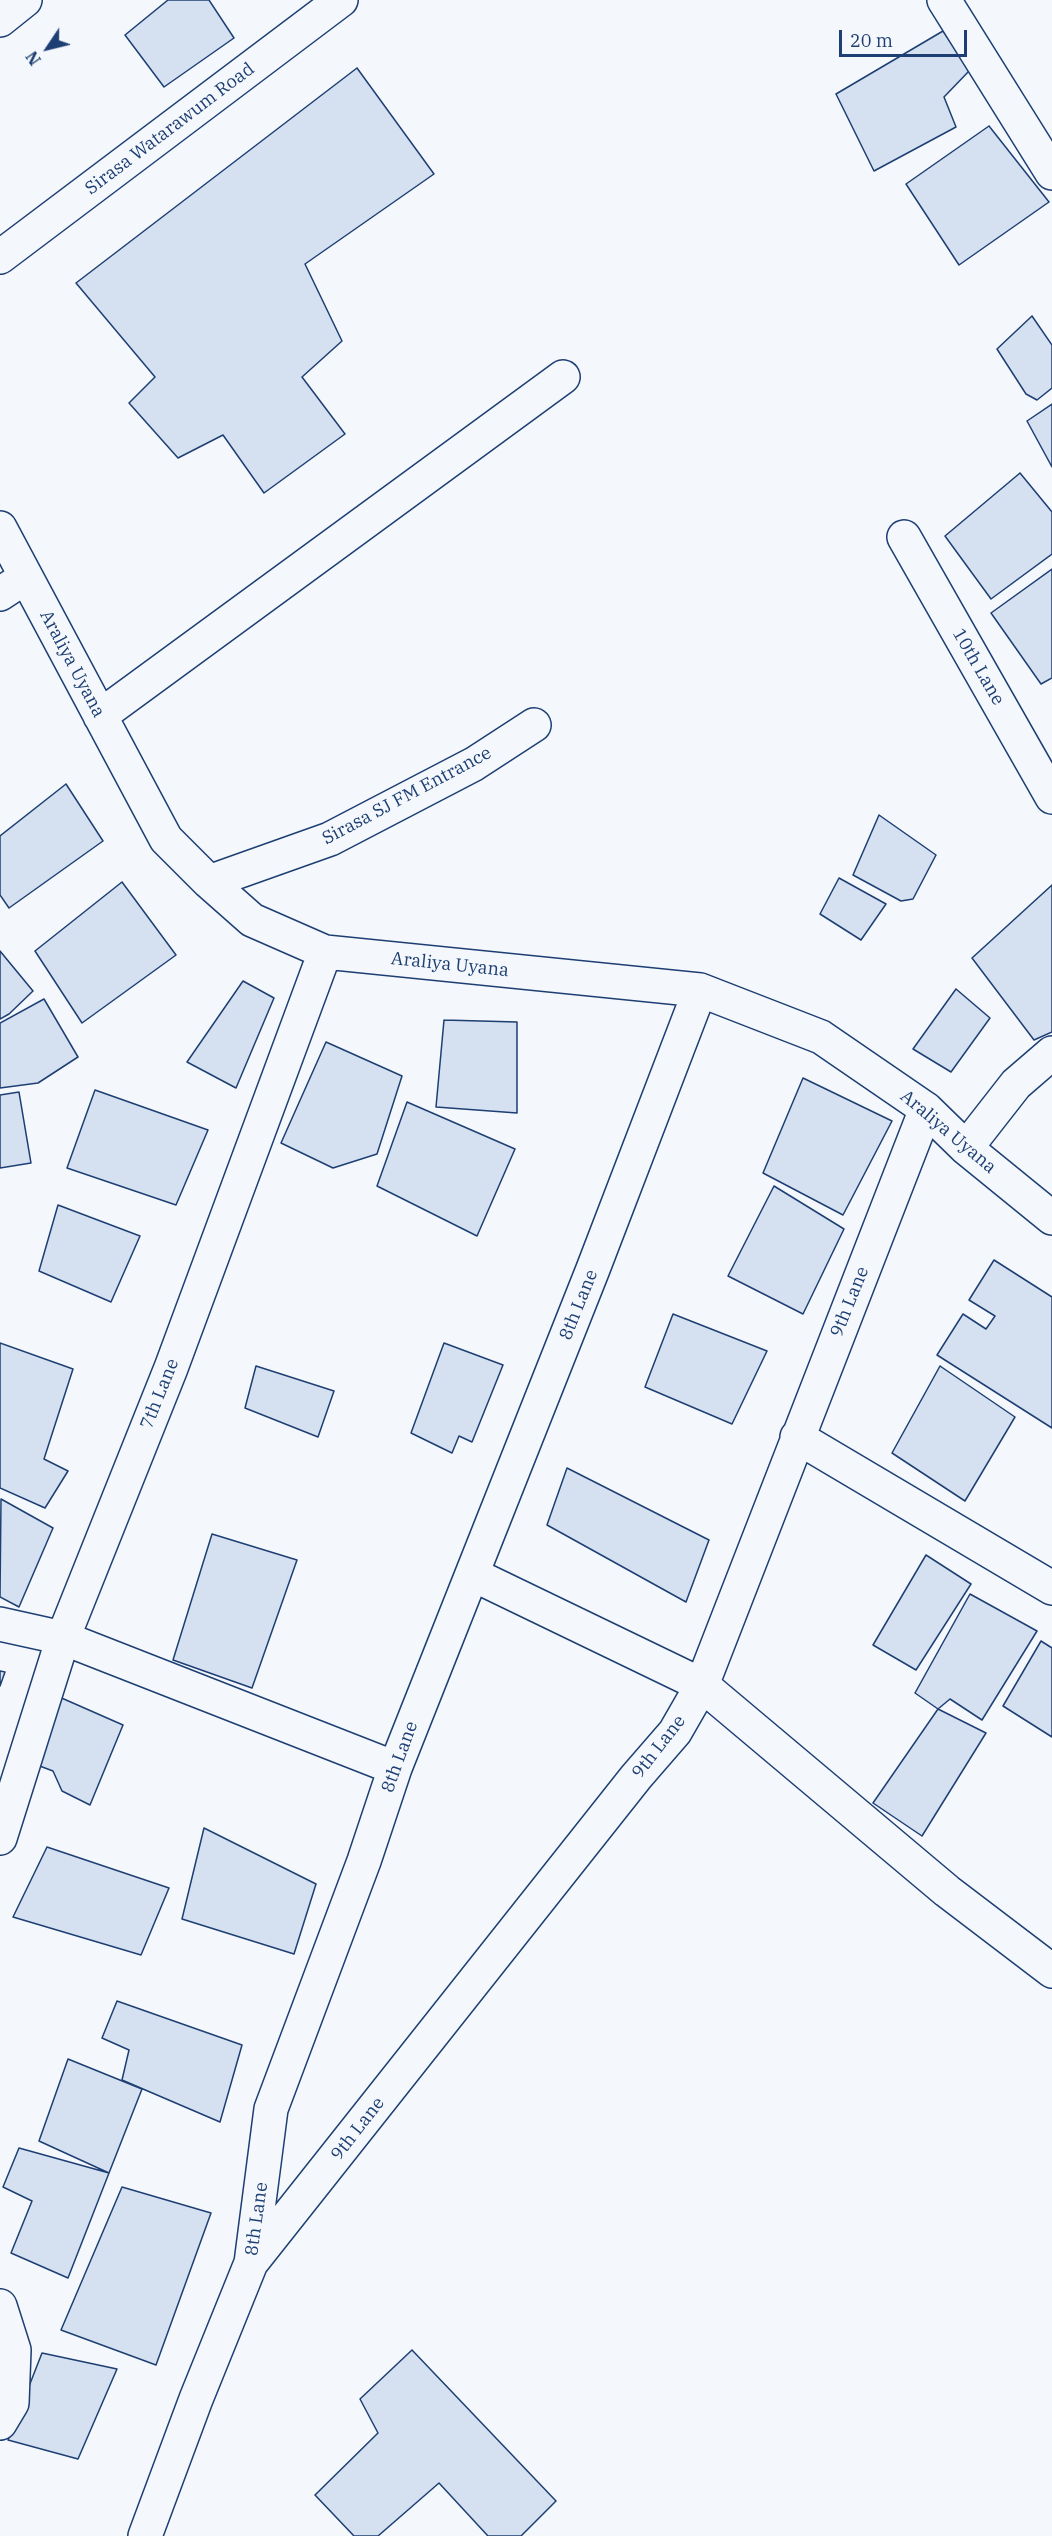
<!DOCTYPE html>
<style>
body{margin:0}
#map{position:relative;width:1052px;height:2536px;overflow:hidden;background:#f4f7fb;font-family:"IBM Plex Serif",serif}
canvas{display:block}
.north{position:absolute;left:18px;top:18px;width:60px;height:60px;-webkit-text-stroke:4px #f4f7fb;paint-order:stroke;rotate:235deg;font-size:16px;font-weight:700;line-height:24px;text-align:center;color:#1d3f73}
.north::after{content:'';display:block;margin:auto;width:21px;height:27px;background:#1d3f73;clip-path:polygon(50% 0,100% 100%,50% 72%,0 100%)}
.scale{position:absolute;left:839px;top:30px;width:128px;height:27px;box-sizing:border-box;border:3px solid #1d3f73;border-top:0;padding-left:8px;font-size:18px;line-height:21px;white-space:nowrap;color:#1d3f73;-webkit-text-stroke:4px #f4f7fb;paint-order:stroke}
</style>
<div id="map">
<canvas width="1052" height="2536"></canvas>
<div class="north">N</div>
<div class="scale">20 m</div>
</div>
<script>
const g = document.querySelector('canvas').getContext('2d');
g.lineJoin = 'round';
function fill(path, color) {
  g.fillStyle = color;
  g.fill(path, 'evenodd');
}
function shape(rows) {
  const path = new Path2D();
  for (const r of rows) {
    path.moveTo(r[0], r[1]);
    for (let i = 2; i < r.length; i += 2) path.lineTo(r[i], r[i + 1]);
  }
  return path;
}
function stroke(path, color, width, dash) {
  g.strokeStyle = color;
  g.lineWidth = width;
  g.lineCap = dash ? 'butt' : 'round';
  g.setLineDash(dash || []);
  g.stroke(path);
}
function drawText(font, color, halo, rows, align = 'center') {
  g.font = font + ' "IBM Plex Serif",serif';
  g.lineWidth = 4.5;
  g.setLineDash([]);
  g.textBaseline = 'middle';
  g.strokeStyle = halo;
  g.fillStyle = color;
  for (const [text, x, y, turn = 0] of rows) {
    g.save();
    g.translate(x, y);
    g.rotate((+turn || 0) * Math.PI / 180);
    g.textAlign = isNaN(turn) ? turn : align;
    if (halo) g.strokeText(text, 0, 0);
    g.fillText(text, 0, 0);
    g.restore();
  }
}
const building = shape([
 [168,0,209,0,234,38,164,87,125,35,168,0],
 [943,31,970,70,944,97,956,127,874,171,836,94,943,31],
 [357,68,434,174,305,264,342,341,302,377,345,434,264,493,223,435,178,458,129,403,155,377,76,283,357,68],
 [989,126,1049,202,959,265,906,184,989,126],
 [1032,316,1052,345,1052,388,1037,400,1026,394,997,349,1032,316],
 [1052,404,1052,467,1027,421,1052,404],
 [1020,473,1052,512,1052,554,991,599,945,536,1020,473],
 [1052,569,1052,678,1041,684,991,613,1052,569],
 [66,784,103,841,9,908,0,895,0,836,66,784],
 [879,815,936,855,913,899,901,901,853,875,879,815],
 [839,878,886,904,861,940,820,914,839,878],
 [122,882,176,955,82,1023,35,951,122,882],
 [1052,885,1052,1032,1034,1040,972,958,1052,885],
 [0,951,33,991,9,1014,0,1019,0,951],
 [243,981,274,998,236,1088,187,1062,243,981],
 [956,989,990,1018,951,1072,913,1049,956,989],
 [44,999,78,1057,38,1083,0,1088,0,1023,44,999],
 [444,1020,517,1022,517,1113,436,1107,444,1020],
 [326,1042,402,1076,377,1154,333,1168,281,1143,326,1042],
 [803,1078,892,1121,843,1215,763,1173,803,1078],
 [95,1090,208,1130,176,1205,67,1168,95,1090],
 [19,1092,31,1163,0,1168,0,1095,19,1092],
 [407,1102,515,1149,477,1236,377,1186,407,1102],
 [774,1186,844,1229,803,1314,728,1276,774,1186],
 [58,1205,140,1236,111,1302,39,1271,58,1205],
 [994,1260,1052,1297,1052,1428,937,1355,963,1314,986,1329,995,1316,969,1300,994,1260],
 [673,1314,767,1351,732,1424,645,1387,673,1314],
 [0,1343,73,1369,44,1459,68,1471,45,1508,0,1488,0,1343],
 [444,1343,503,1365,472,1442,459,1436,452,1453,411,1433,444,1343],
 [256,1366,334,1391,318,1437,245,1408,256,1366],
 [940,1366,1015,1417,965,1501,892,1453,940,1366],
 [567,1468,709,1540,686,1602,547,1525,567,1468],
 [1,1499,53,1528,19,1607,0,1597,1,1499],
 [212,1534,297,1560,252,1688,173,1660,212,1534],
 [926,1555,971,1584,916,1670,873,1645,926,1555],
 [970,1594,1037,1631,982,1720,950,1699,938,1709,915,1693,970,1594],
 [1041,1641,1052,1648,1052,1737,1003,1706,1041,1641],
 [0,1671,5,1672,0,1686,0,1671],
 [57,1696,123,1725,90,1805,62,1791,53,1771,29,1762,57,1696],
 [938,1709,986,1733,922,1836,873,1803,938,1709],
 [204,1828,316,1884,294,1954,182,1919,204,1828],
 [47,1847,169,1888,141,1955,13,1917,47,1847],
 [117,2001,242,2045,220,2122,122,2080,129,2050,102,2038,117,2001],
 [68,2059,142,2089,109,2173,39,2141,68,2059],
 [19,2148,109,2173,68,2278,11,2253,32,2201,3,2187,19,2148],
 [122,2187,211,2213,156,2365,61,2330,122,2187],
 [412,2350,556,2501,521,2536,488,2536,439,2483,378,2536,354,2536,315,2495,378,2433,360,2399,412,2350],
 [42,2353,117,2369,78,2459,8,2440,42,2353]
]);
fill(building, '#d5e0f0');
stroke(building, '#1d3f73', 1.5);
const minor = shape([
 [944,0,1052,173],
 [0,20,25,0],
 [0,257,341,0],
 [0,528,166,839,209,882,252,920,325,952,700,990,821,1037,926,1109,966,1148,1052,1218],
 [904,537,1052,797],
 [0,594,26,577],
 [100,716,563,377],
 [209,882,330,839,474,764,534,725],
 [966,1148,1016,1084,1052,1053],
 [797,1437,1052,1588],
 [472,1574,702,1685,947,1891,1052,1971],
 [0,1624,63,1638,395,1768],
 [0,1838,63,1638,171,1368,325,952],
 [251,2263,636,1777,675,1732,702,1685,926,1109],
 [0,2306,14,2350,12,2403,0,2423],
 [145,2536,196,2399,251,2263,271,2109,364,1861,395,1768,593,1269,700,990]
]);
stroke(minor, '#1d3f73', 36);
stroke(minor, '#f4f7fb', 33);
drawText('18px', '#1d3f73', '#f4f7fb', [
 ["Sirasa Watarawum Road",170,129,-37],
 ["Araliya Uyana",72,664,62],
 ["10th Lane",978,667,60],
 ["Sirasa SJ FM Entrance",407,796,-28],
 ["Araliya Uyana",450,965,6],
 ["Araliya Uyana",948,1132,40],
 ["9th Lane",850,1302,-68],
 ["8th Lane",579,1305,-68],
 ["7th Lane",160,1394,-68],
 ["9th Lane",659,1747,-52],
 ["8th Lane",400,1757,-70],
 ["9th Lane",358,2129,-52],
 ["8th Lane",257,2219,-82]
]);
</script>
